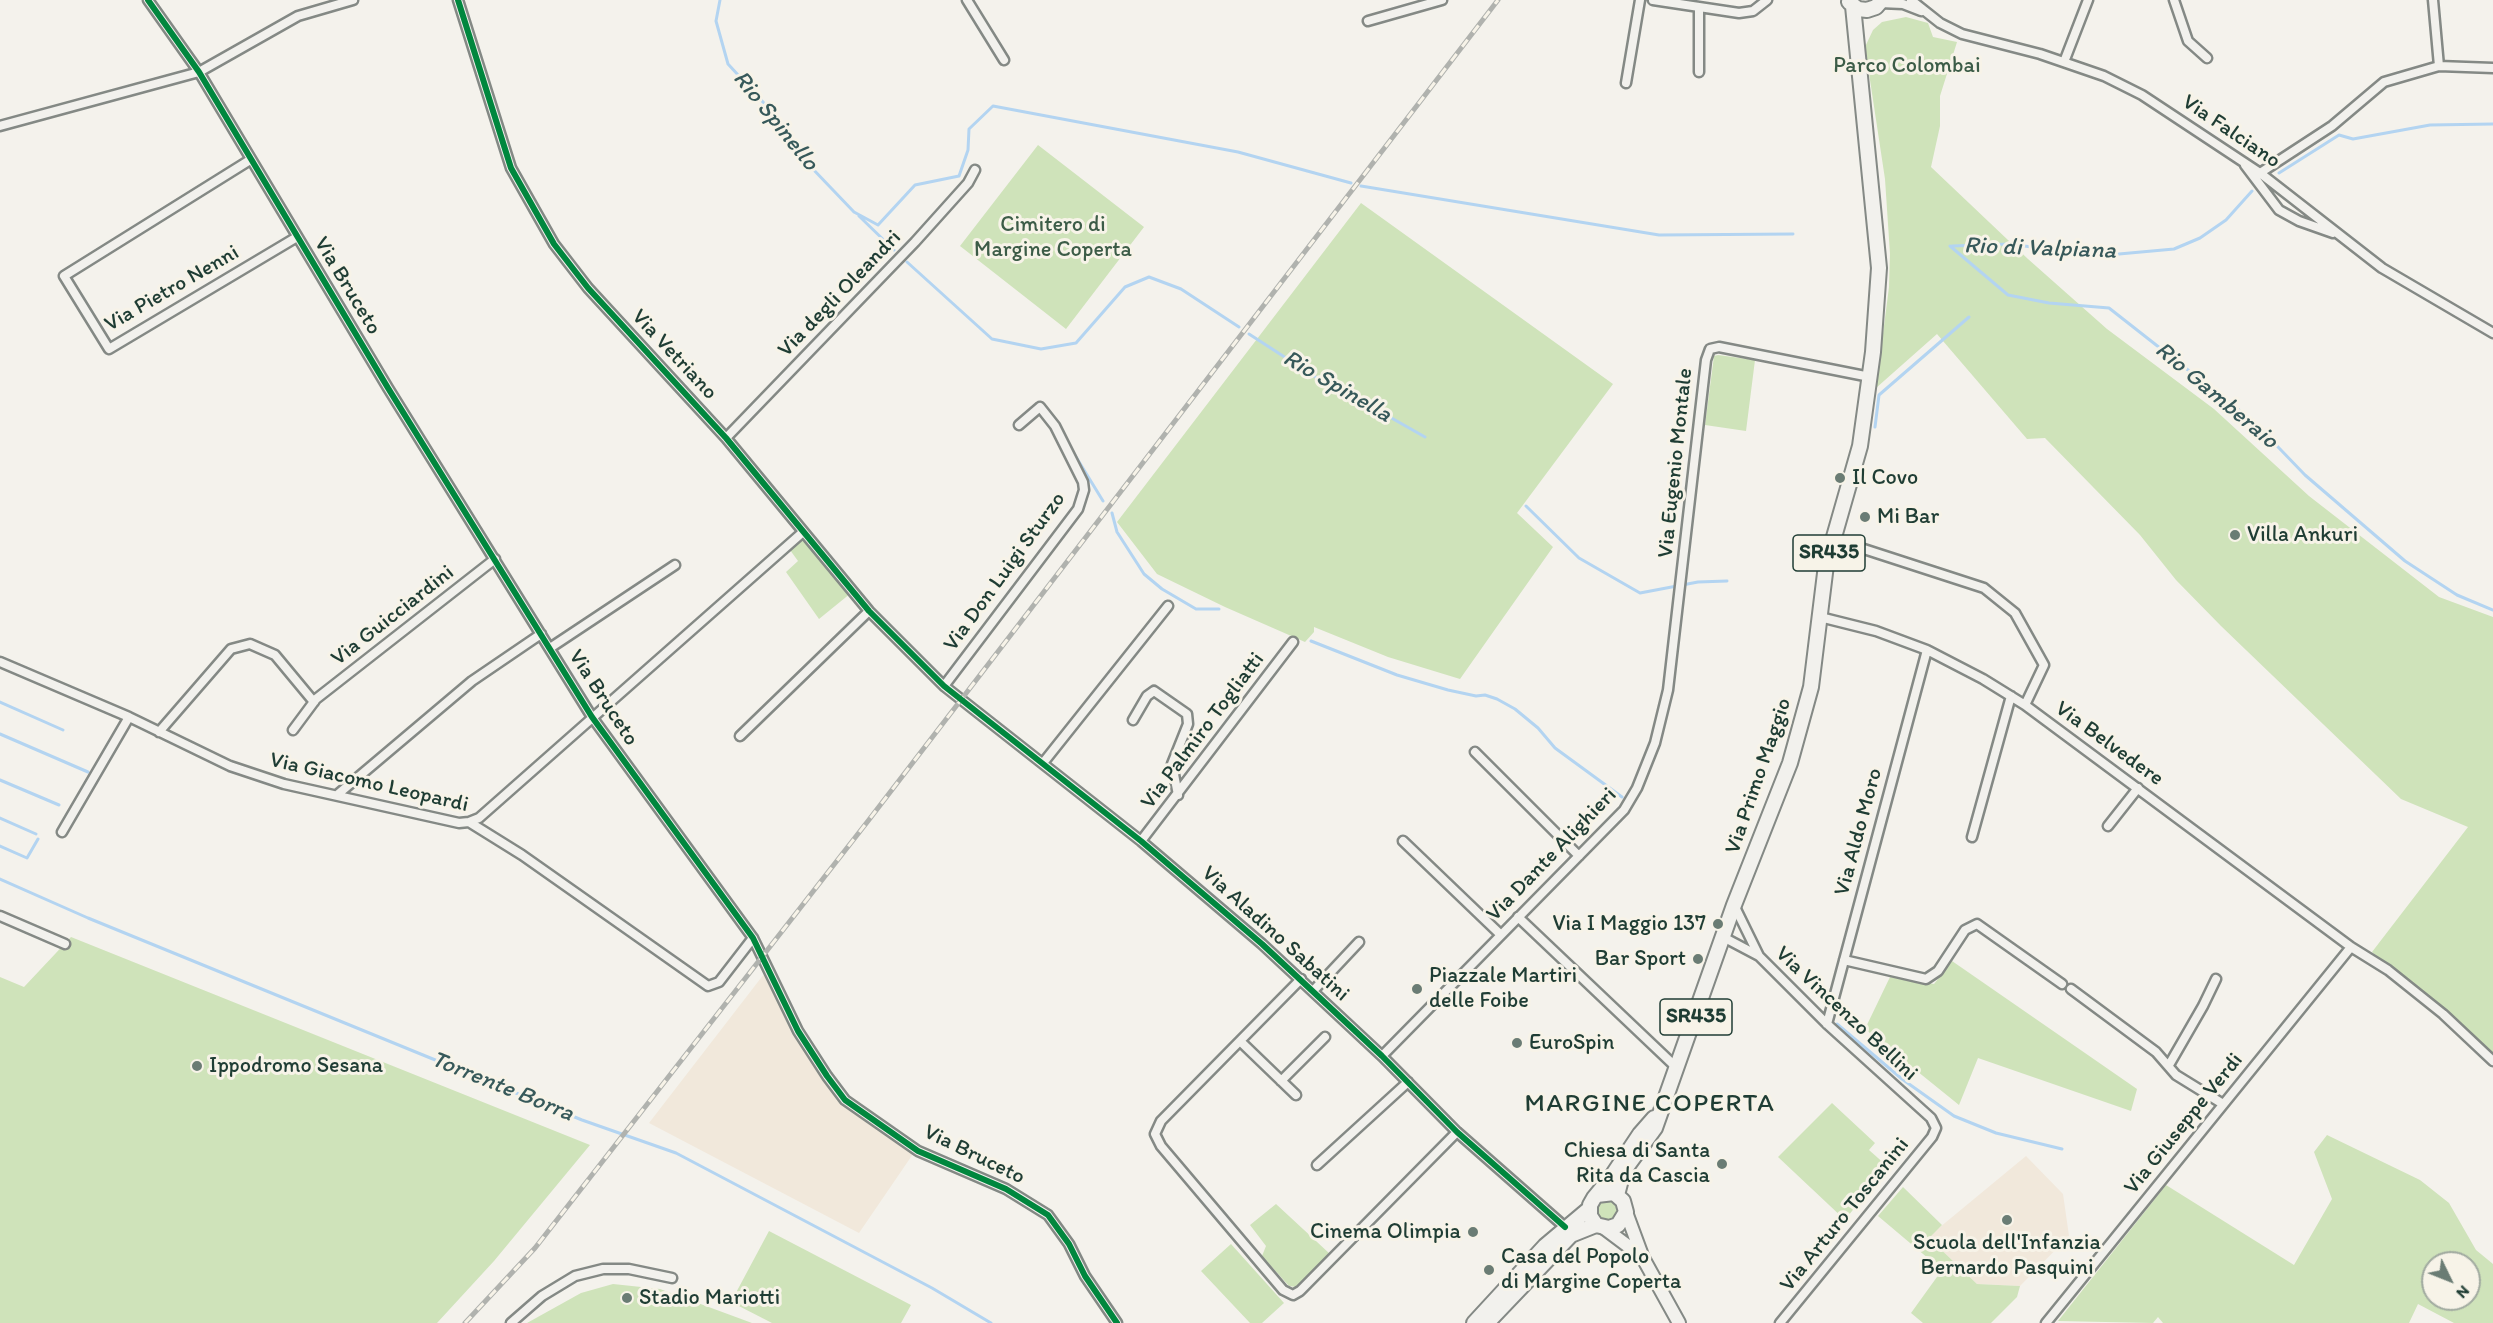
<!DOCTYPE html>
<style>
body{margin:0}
#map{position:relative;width:2493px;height:1323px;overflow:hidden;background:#f4f2ec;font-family:Itim,sans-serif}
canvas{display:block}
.north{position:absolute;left:2421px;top:1251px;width:60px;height:60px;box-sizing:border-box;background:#f7f3e8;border:2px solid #a1aaa0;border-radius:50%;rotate:133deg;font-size:16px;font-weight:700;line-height:24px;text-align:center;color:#1f3d34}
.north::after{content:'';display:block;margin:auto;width:21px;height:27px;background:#6a7c74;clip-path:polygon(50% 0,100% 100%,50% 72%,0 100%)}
</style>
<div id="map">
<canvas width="2493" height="1323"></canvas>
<div class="north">N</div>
</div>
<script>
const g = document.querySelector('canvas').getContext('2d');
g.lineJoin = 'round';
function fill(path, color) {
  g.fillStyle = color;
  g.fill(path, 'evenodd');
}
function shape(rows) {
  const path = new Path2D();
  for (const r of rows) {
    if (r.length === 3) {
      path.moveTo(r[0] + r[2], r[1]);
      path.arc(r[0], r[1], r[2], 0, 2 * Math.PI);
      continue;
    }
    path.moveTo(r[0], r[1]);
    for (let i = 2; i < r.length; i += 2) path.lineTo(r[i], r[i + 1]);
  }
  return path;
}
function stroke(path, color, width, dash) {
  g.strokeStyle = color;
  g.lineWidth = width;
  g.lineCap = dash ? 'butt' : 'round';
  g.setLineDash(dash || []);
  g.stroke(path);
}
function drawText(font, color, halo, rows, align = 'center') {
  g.font = font + ' Itim,sans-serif';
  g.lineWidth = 6;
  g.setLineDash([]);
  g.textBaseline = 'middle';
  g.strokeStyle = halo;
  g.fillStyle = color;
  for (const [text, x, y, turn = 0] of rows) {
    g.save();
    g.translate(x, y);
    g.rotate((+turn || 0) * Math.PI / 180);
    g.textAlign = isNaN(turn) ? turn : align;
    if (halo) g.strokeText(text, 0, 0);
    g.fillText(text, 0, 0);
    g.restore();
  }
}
fill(shape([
 [764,974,789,1027,825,1078,913,1154,859,1233,649,1123],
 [2026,1156,2063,1194,2069,1236,2020,1286,1977,1284,1928,1237]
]), '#f1e8db');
fill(shape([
 [1906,17,1928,23,1933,37,1957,42,1940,96,1940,126,1931,167,2028,259,2107,329,2214,409,2309,496,2439,597,2493,617,2493,1053,2372,952,2468,827,2401,799,2221,626,2176,580,2140,535,2045,438,2027,439,1937,334,1876,388,1889,287,1890,254,1885,179,1865,47,1873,30,1882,22],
 [1038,145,1144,227,1066,329,960,246],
 [1361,203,1613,384,1517,513,1553,547,1460,679,1388,657,1314,627,1314,632,1305,642,1225,607,1157,574,1117,522],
 [1718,355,1755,360,1746,431,1705,425,1714,356],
 [802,541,809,544,851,593,819,619,786,572,798,561,790,550],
 [71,937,590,1145,494,1261,437,1323,0,1323,0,977,24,987],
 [1952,961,2137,1089,2131,1111,1978,1058,1959,1105,1865,1029,1890,977,1934,984],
 [1832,1103,1875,1143,1869,1150,1887,1166,1845,1220,1778,1157],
 [2327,1135,2420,1180,2449,1203,2476,1250,2493,1264,2493,1323,2454,1323,2418,1304,2409,1323,2163,1323,2158,1317,2153,1323,2058,1321,2166,1185,2294,1265,2332,1199,2314,1152],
 [2433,1263,2469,1263,2469,1299,2433,1299],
 [1903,1187,1942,1225,1929,1238,1977,1284,2020,1286,2017,1297,1991,1323,1923,1323,1911,1313,1942,1270,1878,1216],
 [1607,1210,11],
 [1276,1204,1330,1254,1296,1287,1289,1286,1262,1256,1266,1246,1250,1225],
 [769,1231,911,1305,901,1323,772,1323,731,1302],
 [1231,1244,1284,1303,1262,1323,1250,1323,1201,1271],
 [613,1284,660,1289,752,1323,527,1323,581,1293]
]), '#cfe3ba');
stroke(shape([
 [720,0,716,21,728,64,774,114,788,143,854,212],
 [2279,173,2339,135,2353,139,2430,125,2493,124],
 [1361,186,1659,235,1793,234],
 [854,212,878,225,915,185,959,176,968,150,969,129,993,106,1238,152,1351,183],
 [859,216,894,250],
 [1950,246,2008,295,2049,303,2109,308,2253,421,2305,475,2405,561,2457,595,2493,610],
 [1952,246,2010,244,2097,256,2174,249,2200,238,2226,220,2252,191],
 [907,262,992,339,1041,349,1076,343,1125,287,1149,277,1181,289,1239,327],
 [1249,334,1317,378,1328,382,1425,437],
 [1875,427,1879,395,1969,317],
 [1073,452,1103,501],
 [1526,506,1579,558,1640,593,1698,582,1727,581],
 [1112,513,1117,532,1144,574,1162,589,1196,609,1219,609],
 [1311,641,1397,675,1448,690,1476,696,1485,695,1497,699,1515,709,1538,728,1555,748,1622,797],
 [0,702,63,730],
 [0,734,88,772],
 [0,780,59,805],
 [0,818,36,834],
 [0,846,27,858,38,839],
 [0,879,88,918,582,1120,676,1153,932,1288,991,1323],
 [1837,1024,1902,1079,1954,1116,1996,1133,2062,1149]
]), '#b3d4f1', 3);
const street = shape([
 [148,0,199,72,388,388,592,717,753,938,798,1031,827,1076,845,1100,918,1151,1006,1189,1048,1215,1069,1244,1085,1276,1117,1323],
 [458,0,511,168,554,244,588,288,726,438,869,611,944,686,1141,841,1262,944,1382,1056,1457,1132,1565,1227],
 [967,0,1004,60],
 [1653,0,1739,13,1753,11,1767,0],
 [1911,0,1940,23,1962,34,2040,54,2104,76,2142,95,2260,173,2382,268,2493,333],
 [2174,0,2188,41,2207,58],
 [2433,0,2439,66],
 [1880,3,1903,4,1921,11],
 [1699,7,1699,72],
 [1368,21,1442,0],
 [2064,62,2088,0],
 [1626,83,1640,0],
 [0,126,199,72,298,16,353,0],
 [250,160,64,276,109,349,297,237],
 [2245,165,2279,210,2299,221,2333,233],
 [2260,173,2332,126,2384,82,2439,66,2493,68],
 [726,438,915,242,968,183,975,170],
 [1833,539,1984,588,2015,613,2044,665,2025,705],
 [1820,617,1876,631,1927,650,1983,679,2025,705,2351,947,2388,970,2443,1014,2493,1061],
 [550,648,675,565],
 [0,662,129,717,230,766,284,784,459,823,469,822,522,855,708,986,719,982,753,938],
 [944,686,1078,509,1084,490,1083,482,1055,426,1040,407,1019,425],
 [1133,720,1147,696,1154,691,1187,714,1188,724,1172,764,1178,795],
 [293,730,316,699,495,559],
 [159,732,231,649,250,644,275,655,314,702],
 [740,736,869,611],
 [1475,752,1579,856],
 [1043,763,1168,606],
 [337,795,472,681,541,634],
 [469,822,479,818,803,532],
 [2108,826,2138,788],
 [62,832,129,717],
 [1972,837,2011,696],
 [1141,841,1293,642],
 [1403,841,1501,935],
 [1734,905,1759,956],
 [0,916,65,944],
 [1518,917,1677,1068],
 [1723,937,1759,956,1827,1024,1931,1118,1936,1128,1932,1137,1780,1323],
 [1844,960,1926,979,1938,971,1965,930,1977,924,2062,984],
 [1301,979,1161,1121,1155,1134,1161,1146,1283,1290,1293,1295,1300,1291,1457,1132],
 [2071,989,2156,1052,2176,1075,2223,1104],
 [1313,991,1359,942],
 [1827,1024,1927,650],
 [1240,1041,1296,1095],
 [1382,1056,1624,810,1637,788,1655,743,1668,690,1706,360,1710,349,1719,347,1870,377],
 [2169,1065,2203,1006,2216,979],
 [1281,1081,1325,1037],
 [1317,1165,1408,1082],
 [511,1323,542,1296,575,1276,603,1269,629,1269,672,1278],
 [2046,1323,2351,947]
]);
const secondary = shape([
 [1626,1212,1643,1258,1679,1323],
 [1604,1228,1640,1255]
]);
const primary = shape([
 [1849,2,1858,9,1867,10,1876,7,1882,0],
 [1597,1195,1614,1193,1623,1201,1626,1212,1618,1225,1609,1228,1596,1225,1590,1216,1590,1205,1594,1198,1612,1176,1640,1134,1654,1118],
 [1617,1195,1623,1172,1655,1128,1734,905,1790,763,1811,687,1826,565,1860,446,1873,352,1879,268,1853,6],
 [1474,1323,1545,1246,1589,1209],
 [1487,1323,1571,1235,1596,1225]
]);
stroke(street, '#848985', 13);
stroke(secondary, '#848985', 16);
stroke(primary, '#848985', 18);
stroke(street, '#f2f1ed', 8);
stroke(secondary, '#f2f1ed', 12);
stroke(primary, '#f2f1ed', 14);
const rail = shape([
 [465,1323,535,1248,868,821,1498,0]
]);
stroke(rail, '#b0b2ae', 5);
stroke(rail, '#f7f3e8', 3, [9]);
stroke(shape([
 [148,0,199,72,388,388,592,717,753,938,798,1031,827,1076,845,1100,918,1151,1006,1189,1048,1215,1069,1244,1085,1276,1117,1323],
 [458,0,511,168,554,244,588,288,726,438,869,611,944,686,1141,841,1262,944,1382,1056,1457,1132,1565,1227]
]), '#00873e', 6);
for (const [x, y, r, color] of [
 [1840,478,6,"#6a7c74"],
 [1865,517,6,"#6a7c74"],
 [2235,535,6,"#6a7c74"],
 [1718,924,6,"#6a7c74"],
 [1698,959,6,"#6a7c74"],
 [1417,989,6,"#6a7c74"],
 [1517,1043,6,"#6a7c74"],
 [197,1066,6,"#6a7c74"],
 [1722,1164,6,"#6a7c74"],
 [2007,1220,6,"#6a7c74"],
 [1473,1232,6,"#6a7c74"],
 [1489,1270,6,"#6a7c74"],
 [627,1298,6,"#6a7c74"]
]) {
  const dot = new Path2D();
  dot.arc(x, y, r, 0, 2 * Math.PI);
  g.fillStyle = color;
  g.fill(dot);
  stroke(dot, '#f7f3e8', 2);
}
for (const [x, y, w] of [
 [1829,553,72],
 [1696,1017,72]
]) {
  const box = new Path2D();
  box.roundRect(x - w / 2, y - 18, w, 36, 4.5);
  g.fillStyle = '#f7f3e8';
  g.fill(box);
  stroke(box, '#1f3d34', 1.5);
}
drawText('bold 21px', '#1f3d34', null, [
 ["SR435",1829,553],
 ["SR435",1696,1017]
]);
drawText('22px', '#3c5c47', '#f7f3e8', [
 ["Parco Colombai",1907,66],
 ["Cimitero di",1053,225],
 ["Margine Coperta",1053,250]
]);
drawText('22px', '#1f3d34', '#f7f3e8', [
 ["Via Falciano",2231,132,34],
 ["Via Bruceto",347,286,59],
 ["Via Pietro Nenni",172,289,-30],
 ["Via degli Oleandri",840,294,-46],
 ["Via Vetriano",674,355,47],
 ["Via Eugenio Montale",1676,463,-84],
 ["Via Don Luigi Sturzo",1005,572,-54],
 ["Via Guicciardini",393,616,-38],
 ["Via Bruceto",603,698,57],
 ["Via Palmiro Togliatti",1203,731,-53],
 ["Via Belvedere",2109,744,36],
 ["Via Primo Maggio",1759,776,-71],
 ["Via Giacomo Leopardi",369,783,13],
 ["Via Aldo Moro",1859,832,-75],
 ["Via Dante Alighieri",1552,855,-46],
 ["Via Aladino Sabatini",1275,934,42],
 ["Via Vincenzo Bellini",1846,1014,43],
 ["Via Giuseppe Verdi",2184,1124,-51],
 ["Via Bruceto",974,1155,26],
 ["Via Arturo Toscanini",1845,1215,-51]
]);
drawText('22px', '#1f3d34', '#f7f3e8', [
 ["Il Covo",1852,478],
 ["Mi Bar",1877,517],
 ["Villa Ankuri",2247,535],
 ["Via I Maggio 137",1706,924,"right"],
 ["Bar Sport",1686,959,"right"],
 ["Piazzale Martiri",1429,976],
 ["delle Foibe",1429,1001],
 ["EuroSpin",1529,1043],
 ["Ippodromo Sesana",209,1066],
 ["Chiesa di Santa",1710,1151,"right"],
 ["Rita da Cascia",1710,1176,"right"],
 ["Cinema Olimpia",1461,1232,"right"],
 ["Scuola dell'Infanzia",2007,1243,"center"],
 ["Bernardo Pasquini",2007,1268,"center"],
 ["Casa del Popolo",1501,1257],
 ["di Margine Coperta",1501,1282],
 ["Stadio Mariotti",639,1298]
], 'left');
drawText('italic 24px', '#37595a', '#f7f3e8', [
 ["Rio Spinello",775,121,51],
 ["Rio di Valpiana",2040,249,2],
 ["Rio Spinella",1337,387,30],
 ["Rio Gamberaio",2216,396,40],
 ["Torrente Borra",502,1087,22]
]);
g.letterSpacing = '1.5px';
drawText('26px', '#1f3d34', '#f7f3e8', [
 ["MARGINE COPERTA",1650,1104]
]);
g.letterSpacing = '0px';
</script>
